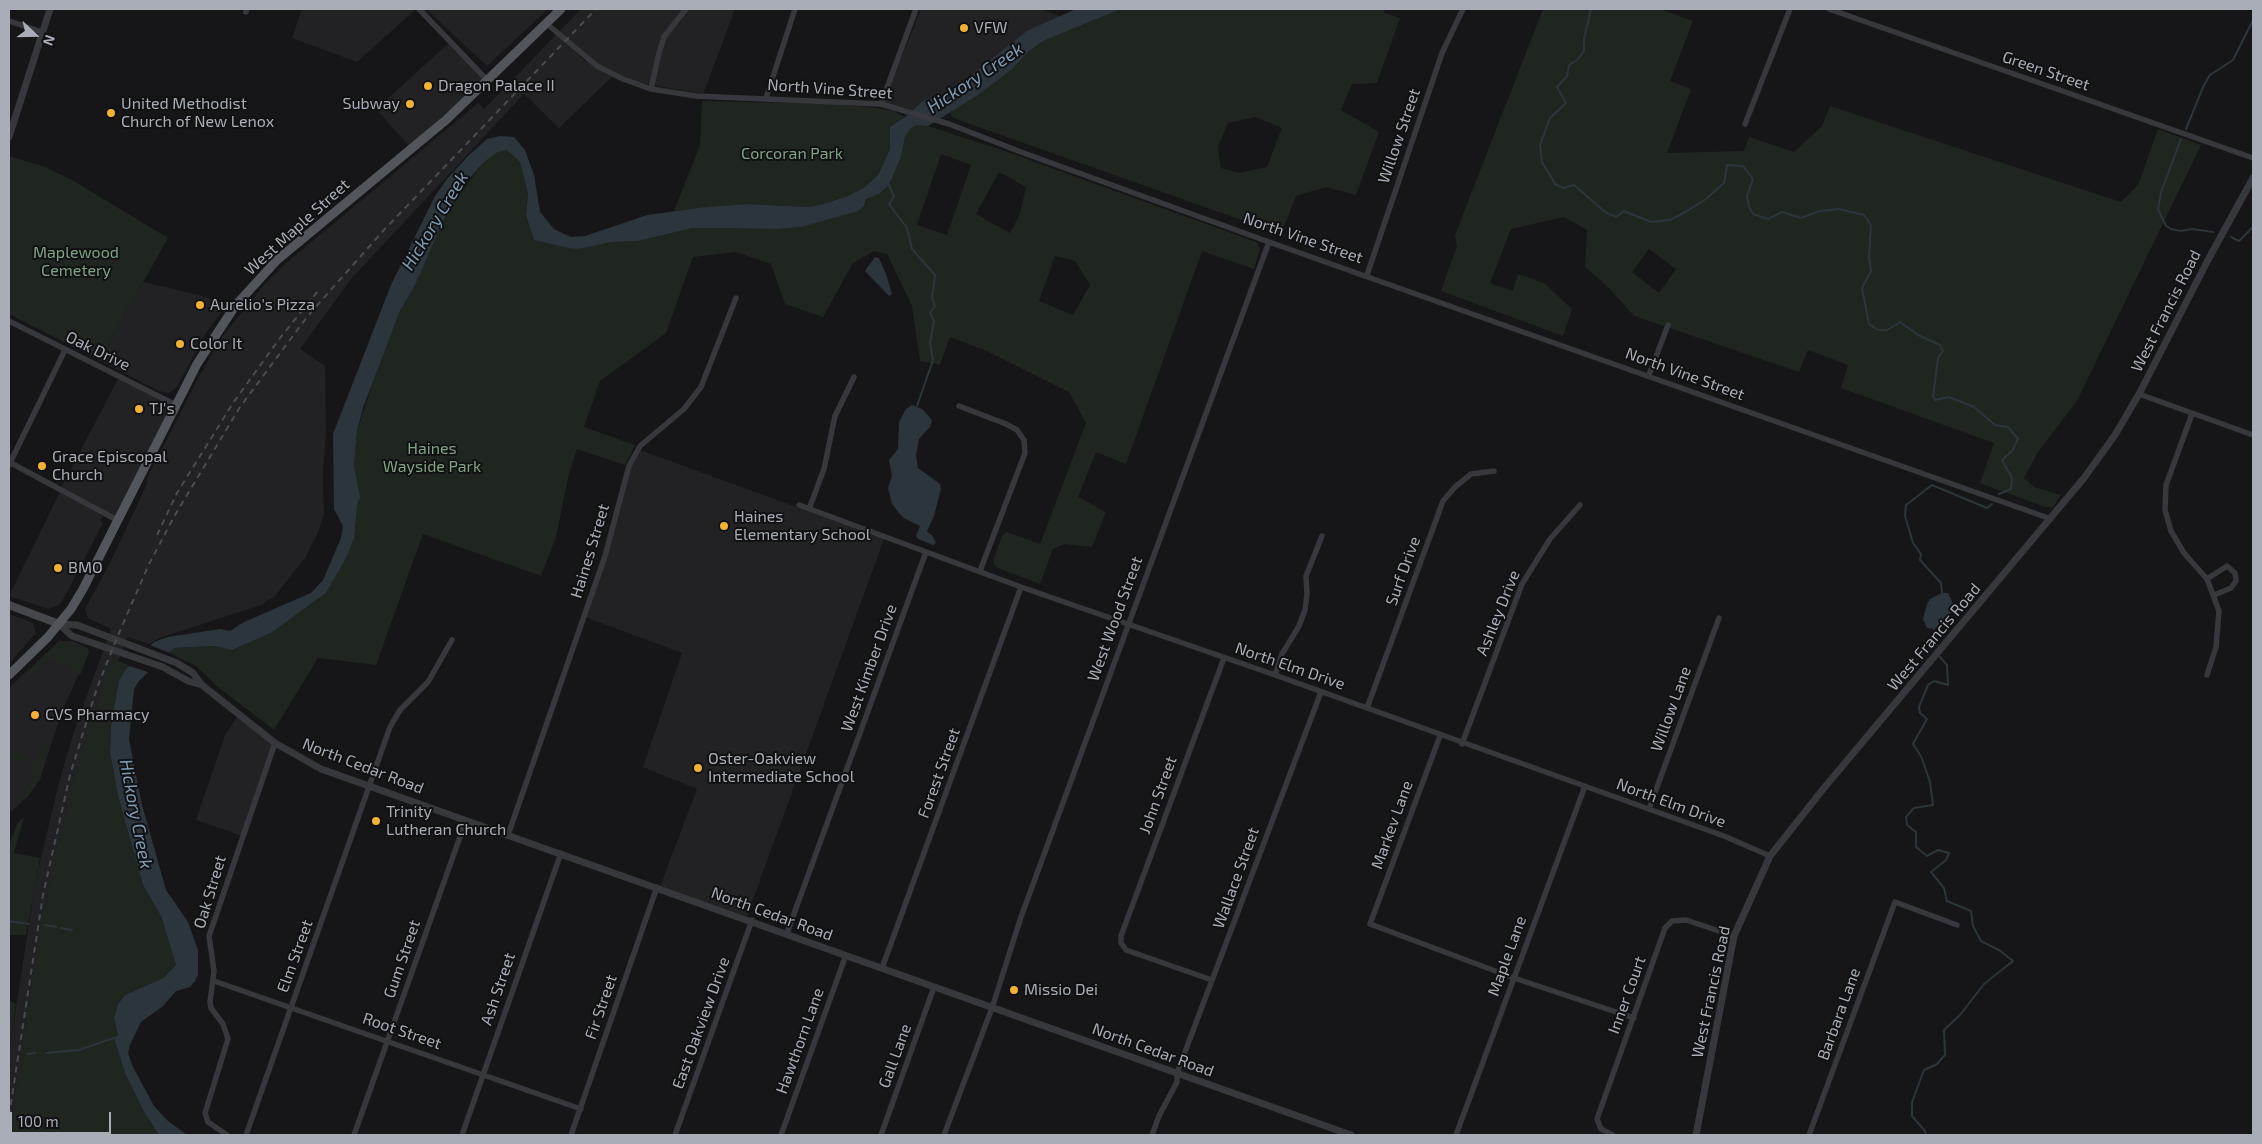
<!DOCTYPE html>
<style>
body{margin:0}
#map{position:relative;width:2262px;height:1144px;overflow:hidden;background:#161618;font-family:"Exo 2",sans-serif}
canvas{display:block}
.frame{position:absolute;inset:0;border:10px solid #a8adb8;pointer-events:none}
.north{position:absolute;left:10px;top:10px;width:50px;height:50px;-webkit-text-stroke:4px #111113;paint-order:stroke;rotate:111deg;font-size:14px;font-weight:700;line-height:20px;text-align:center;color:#a8adb8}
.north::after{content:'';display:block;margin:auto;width:18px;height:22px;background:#a8adb8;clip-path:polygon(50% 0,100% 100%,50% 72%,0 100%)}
.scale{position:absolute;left:10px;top:1112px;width:101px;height:22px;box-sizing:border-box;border:2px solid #a8adb8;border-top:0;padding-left:6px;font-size:15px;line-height:18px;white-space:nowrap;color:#a8adb8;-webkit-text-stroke:4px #111113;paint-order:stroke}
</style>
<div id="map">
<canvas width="2262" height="1144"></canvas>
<div class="frame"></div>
<div class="north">N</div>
<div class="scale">100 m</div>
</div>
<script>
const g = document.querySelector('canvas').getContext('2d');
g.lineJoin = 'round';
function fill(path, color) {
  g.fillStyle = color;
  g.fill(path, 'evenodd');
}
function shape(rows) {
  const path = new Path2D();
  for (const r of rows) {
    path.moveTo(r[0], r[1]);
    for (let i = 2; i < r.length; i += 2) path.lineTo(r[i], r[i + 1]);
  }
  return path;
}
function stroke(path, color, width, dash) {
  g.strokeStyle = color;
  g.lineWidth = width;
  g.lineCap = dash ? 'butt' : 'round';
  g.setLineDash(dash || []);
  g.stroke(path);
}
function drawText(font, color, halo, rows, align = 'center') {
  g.font = font + ' "Exo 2",sans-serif';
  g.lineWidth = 4;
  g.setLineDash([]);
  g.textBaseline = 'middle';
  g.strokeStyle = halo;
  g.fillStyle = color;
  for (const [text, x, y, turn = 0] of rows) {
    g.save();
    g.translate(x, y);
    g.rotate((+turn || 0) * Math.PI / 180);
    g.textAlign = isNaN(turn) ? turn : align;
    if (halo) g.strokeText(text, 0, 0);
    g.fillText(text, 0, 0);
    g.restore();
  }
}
fill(shape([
 [302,9,416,9,357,62,292,38],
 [426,9,548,9,487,66],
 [581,9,735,9,703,94,636,82,598,64,571,47,584,60,613,76,559,128,524,94,351,279,300,349,325,366,326,432,323,472,324,514,319,530,305,558,275,596,261,605,159,638,149,644,128,637,118,661,12,1135,9,1135,9,1054,35,884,58,786,73,734,111,629,88,618,85,609,110,563,148,482,146,480,201,373,222,337,264,285,285,264,478,103,484,109],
 [921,9,1040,9,1060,16,1028,30,946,95,924,100,913,110,883,103],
 [450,42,485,81,411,148,376,109],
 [143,282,199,295,226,305,204,336,177,387,169,393,159,391,99,360],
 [118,379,173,405,116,518,61,488],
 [640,450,884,539,747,916,660,887,697,789,643,767,682,653,585,617,630,465],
 [60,492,103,516,100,521,103,523,64,598,60,604,49,609,9,596],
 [9,614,33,623,36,633,9,664],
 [59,641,72,641,88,648,89,652,62,711,40,779,28,796,11,812,9,811,9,688],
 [239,714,274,743,242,836,196,820,225,735]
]), '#222225');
fill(shape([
 [1121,9,1385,9,1384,13,1400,18,1377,83,1352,84,1341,110,1379,132,1356,195,1326,187,1296,196,1281,234,953,118,950,112,978,95,1011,70,1028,52,1043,41],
 [1255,117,1282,128,1267,167,1239,173,1221,168,1218,147,1228,123],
 [1543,9,1660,9,1693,21,1670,81,1691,89,1667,153,1744,151,1749,137,1794,152,1822,126,1830,106,2121,202,2138,185,2158,129,2201,145,2077,401,2038,452,2024,478,2034,487,2061,495,2053,507,2045,507,1980,483,1994,443,1841,388,1848,365,1808,350,1799,372,1634,316,1608,287,1585,267,1587,230,1564,217,1511,229,1490,283,1513,291,1518,274,1544,283,1572,309,1563,336,1441,291,1457,246,1455,235],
 [1649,249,1676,269,1659,293,1632,272],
 [702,101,837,104,877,108,893,111,905,117,890,127,890,149,878,175,865,187,848,196,820,205,807,207,747,204,674,211,700,145],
 [917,124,928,126,999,149,1256,242,1260,249,1254,269,1202,251,1126,464,1096,452,1078,497,1106,512,1092,547,1064,544,1053,549,1040,584,995,567,993,561,1002,536,1007,532,1040,544,1086,423,1069,392,989,352,950,337,940,365,920,361,912,306,887,254,874,251,853,263,823,317,785,304,771,264,736,252,693,257,666,333,600,381,584,427,635,445,625,465,577,449,568,478,556,537,541,576,423,534,376,665,318,658,274,730,218,687,196,666,167,652,174,648,214,646,232,650,271,633,326,593,359,502,354,466,357,431,380,361,399,313,416,283,449,208,484,162,498,152,507,149,520,162,528,193,526,217,534,240,579,249,612,242,638,241,693,228,779,229,801,227,864,206,866,199,879,194,889,185,901,157,905,137,911,128],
 [941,154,971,165,947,235,917,225],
 [999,172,1026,187,1020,214,1010,233,976,214],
 [1055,256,1075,261,1090,285,1073,315,1039,301],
 [9,156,45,167,72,180,168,238,99,360,9,314],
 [61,643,68,643,89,652,80,675,74,674,75,669,48,658,28,676,26,674,56,645],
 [113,659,129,665,126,669,111,726,110,752,118,796,143,885,161,916,176,965,163,978,125,995,118,1004,114,1018,118,1035,114,1038,125,1073,144,1112,159,1135,10,1135,41,925,53,867,83,747],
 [55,723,40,779,28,796,18,803,17,801,19,795,25,796,34,770,30,768,32,762,16,759,9,754,9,751,18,753,19,748,20,755,28,756,28,751,29,759,37,761,38,755,43,752],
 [24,817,14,853,40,858,26,935,9,935,9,845,17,824],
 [9,1000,16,1004,9,1054]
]), '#1e261f');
fill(shape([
 [1076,9,1121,9,1043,41,1028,52,1011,70,978,95,928,126,917,125,911,128,905,137,901,157,889,185,879,194,866,199,864,206,858,211,801,227,779,229,693,228,638,241,612,242,579,249,568,248,534,240,526,216,528,193,520,162,507,150,498,152,484,162,469,179,449,208,416,283,399,313,363,408,357,431,354,466,360,497,357,507,354,538,347,556,326,593,271,633,232,650,214,646,174,648,139,681,134,689,129,739,142,805,166,890,188,922,198,950,198,975,195,981,190,987,176,991,162,1007,141,1022,130,1045,128,1053,133,1067,154,1106,168,1121,187,1135,159,1135,144,1112,125,1073,114,1038,118,1035,114,1018,118,1004,125,995,163,978,176,965,161,916,143,885,118,796,110,752,111,726,119,681,126,669,154,642,168,637,220,629,230,631,244,622,311,593,323,580,341,538,343,526,334,509,333,434,391,285,435,196,447,179,468,156,487,139,500,136,514,137,525,150,534,175,540,212,554,229,571,237,585,236,647,215,706,207,747,204,807,207,820,205,848,196,865,187,878,175,890,149,890,127,905,117,924,100,946,95,1028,30],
 [875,257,879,258,886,274,892,294,889,296,865,271],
 [912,405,922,409,932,420,930,427,919,439,916,455,918,468,940,484,941,489,934,516,928,529,927,532,932,535,936,543,933,545,918,539,916,536,920,526,904,518,898,512,892,504,888,488,892,476,889,460,898,449,899,422,906,409],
 [1942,593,1948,593,1955,608,1940,626,1934,629,1927,628,1923,619,1927,604,1930,599]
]), '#2c353c');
fill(shape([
 [147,644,170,653,151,673,127,665]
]), '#161618');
stroke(shape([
 [1591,9,1584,39,1584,51,1577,60,1569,65,1567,76,1557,87,1566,103,1550,118,1540,145,1542,162,1555,184,1563,188,1574,185,1605,212,1616,217,1624,211,1651,222,1670,220,1687,211,1706,199,1724,183,1727,165,1743,166,1753,179,1747,196,1749,207,1753,214,1768,219,1782,212,1801,218,1820,211,1839,209,1864,215,1871,225,1869,257,1871,271,1862,288,1869,324,1878,330,1887,330,1900,322,1918,335,1940,345,1943,351,1938,358,1933,397,1935,400,1949,397,1974,407,1995,425,2008,427,2018,439,2012,451,2002,460,2012,478,2011,489,1999,494],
 [2186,129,2204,85,2210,75,2233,60,2253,20],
 [2181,139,2161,192,2158,209,2166,226,2171,229,2181,231,2192,229,2213,232],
 [889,185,894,197,889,204,907,228,912,249,935,275,932,298,935,306,930,313,934,321,930,343,933,360,917,406],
 [2231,237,2239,241,2253,227],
 [1942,593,1941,583,1920,560,1921,554,1913,543,1905,516,1906,505,1932,485,1987,508,1992,504],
 [1934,629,1937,645],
 [9,921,29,924],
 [45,925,56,927],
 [61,928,72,930],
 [46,1053,79,1050,114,1038],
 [28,1054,35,1053],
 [1926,1135,1925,1131,1912,1116,1912,1102,1924,1070,1937,1064,1945,1055,1944,1030,1960,1015,1984,984,2013,961,1999,950,1981,941,1973,926,1971,911,1947,901,1944,888,1931,872,1946,860,1949,853,1938,850,1927,856,1916,847,1916,832,1907,825,1906,817,1914,808,1933,805,1930,782,1921,756,1913,744,1927,719,1920,713,1919,707,1928,685,1934,681,1948,685,1947,665,1940,657]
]), '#2c353c', 2);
stroke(shape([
 [419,9,488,81],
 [1829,9,2253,158],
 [246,12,247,9],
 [9,21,42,32],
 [547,24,597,66,623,79,651,89,696,96,881,104,949,124,1021,152,1269,242,2051,519],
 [651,89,659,53,664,37,686,9],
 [766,98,795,9],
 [881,104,916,9],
 [1745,124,1790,9],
 [1367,275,1442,53,1463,9],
 [9,321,176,405],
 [1649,375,1668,325],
 [2139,394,2253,435],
 [959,406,1006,424,1017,430,1024,440,1025,453,980,571],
 [2192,414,2166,485,2165,510,2171,531,2184,553,2207,579,2219,611,2216,647,2207,675],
 [9,462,117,520],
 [9,465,65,350],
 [799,505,1021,587,1275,675,1724,836,1770,856],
 [809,509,824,469,835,416,854,377],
 [2207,579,2227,566,2235,573,2236,581,2231,588,2214,595],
 [1275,675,1282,654,1299,626,1305,610,1307,594,1306,576,1322,536],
 [1367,708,1443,501,1455,487,1471,474,1494,471],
 [1440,736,1370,924,1514,978,1634,1018],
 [1462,744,1522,584,1550,539,1580,505],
 [1649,809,1719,618],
 [508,835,605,556,629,466,640,446,684,409,701,387,736,298],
 [787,933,926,552],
 [882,968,1021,587],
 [1212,980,1126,950,1121,943,1121,936,1224,658],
 [214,981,581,1109],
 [227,1135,208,1122,205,1113,228,1039,223,1024,211,1008,210,1002,214,971,209,936,275,743],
 [246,1135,390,727,400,710,428,682,452,640],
 [354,1135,466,820],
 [462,1135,561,853],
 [571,1135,657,887],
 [675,1135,752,920],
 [781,1135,846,955],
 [881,1135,934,987],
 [944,1135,992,1008,1021,917,1269,242],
 [1152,1135,1159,1116,1177,1082,1177,1073,1321,692],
 [1456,1135,1585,786],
 [1613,1135,1601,1129,1597,1119,1665,928,1672,921,1686,920,1734,936],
 [1809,1135,1895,902,1957,925]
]), '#37383d', 5.5);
stroke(shape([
 [9,137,50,9],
 [59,624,77,625,177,663,193,673,202,685,275,743,321,769,1351,1135],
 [59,624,72,636,163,667,188,681,202,685],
 [1696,1135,1734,936,1770,856,1824,788,2084,478,2115,435,2139,394,2209,258,2253,178]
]), '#37383d', 7);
stroke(shape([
 [9,605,59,624]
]), '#45474d', 8);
stroke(shape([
 [9,675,48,637,71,609,83,589,197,364,235,306,277,260,446,120,561,9]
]), '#53555c', 9);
stroke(shape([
 [157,535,177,493,233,403,280,338,318,291],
 [9,1116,43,895,70,775,97,688,116,640,149,564,175,515,240,407,307,317,383,231,596,9]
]), '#4a4c52', 2, [6, 5]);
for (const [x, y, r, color] of [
 [964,28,5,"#f2b134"],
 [428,86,5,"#f2b134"],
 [410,104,5,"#f2b134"],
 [111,113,5,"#f2b134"],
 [200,305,5,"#f2b134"],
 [180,344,5,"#f2b134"],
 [139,409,5,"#f2b134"],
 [42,466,5,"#f2b134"],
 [724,526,5,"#f2b134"],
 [58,568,5,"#f2b134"],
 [35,715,5,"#f2b134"],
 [698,768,5,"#f2b134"],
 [376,821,5,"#f2b134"],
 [1014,990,5,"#f2b134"]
]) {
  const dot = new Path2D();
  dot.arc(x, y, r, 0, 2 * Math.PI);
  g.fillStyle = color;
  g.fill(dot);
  stroke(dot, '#111113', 2);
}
drawText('16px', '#a8adb8', '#111113', [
 ["VFW",974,28],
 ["Dragon Palace II",438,86],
 ["United Methodist",121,104],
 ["Church of New Lenox",121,122],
 ["Subway",400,104,"right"],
 ["Aurelio's Pizza",210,305],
 ["Color It",190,344],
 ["TJ's",149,409],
 ["Grace Episcopal",52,457],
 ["Church",52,475],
 ["Haines",734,517],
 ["Elementary School",734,535],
 ["BMO",68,568],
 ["CVS Pharmacy",45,715],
 ["Oster-Oakview",708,759],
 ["Intermediate School",708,777],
 ["Trinity",386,812],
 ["Lutheran Church",386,830],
 ["Missio Dei",1024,990]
], 'left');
drawText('16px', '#a8adb8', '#111113', [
 ["Green Street",2046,71,19],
 ["North Vine Street",830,89,4],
 ["Willow Street",1399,136,-71],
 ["West Maple Street",297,227,-42],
 ["North Vine Street",1303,238,19],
 ["West Francis Road",2166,311,-63],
 ["Oak Drive",98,351,26],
 ["North Vine Street",1685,374,20],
 ["Haines Street",590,551,-73],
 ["Surf Drive",1403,571,-70],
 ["Ashley Drive",1498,613,-68],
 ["West Wood Street",1115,619,-70],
 ["West Francis Road",1934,637,-50],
 ["North Elm Drive",1290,666,19],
 ["West Kimber Drive",869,668,-70],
 ["Willow Lane",1671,709,-70],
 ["North Cedar Road",363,766,21],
 ["Forest Street",939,773,-70],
 ["John Street",1158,795,-70],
 ["North Elm Drive",1671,803,20],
 ["Markev Lane",1392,825,-70],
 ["Wallace Street",1236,878,-70],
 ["Oak Street",210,892,-73],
 ["North Cedar Road",772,914,20],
 ["Elm Street",295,956,-70],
 ["Maple Lane",1507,956,-70],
 ["Gum Street",402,959,-71],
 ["Ash Street",498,989,-71],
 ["West Francis Road",1711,992,-78],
 ["Inner Court",1627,995,-70],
 ["Fir Street",601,1007,-71],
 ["Barbara Lane",1839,1014,-70],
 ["East Oakview Drive",701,1023,-70],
 ["Root Street",402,1031,19],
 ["Hawthorn Lane",800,1041,-70],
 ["North Cedar Road",1153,1050,20],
 ["Gall Lane",895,1056,-70]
]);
drawText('16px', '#7fa381', '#111113', [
 ["Corcoran Park",792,154],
 ["Maplewood",76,253],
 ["Cemetery",76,271],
 ["Haines",432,449],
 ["Wayside Park",432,467]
]);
drawText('italic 18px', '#7f9bb3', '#111113', [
 ["Hickory Creek",975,78,-34],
 ["Hickory Creek",435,221,-59],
 ["Hickory Creek",136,814,79]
]);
</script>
